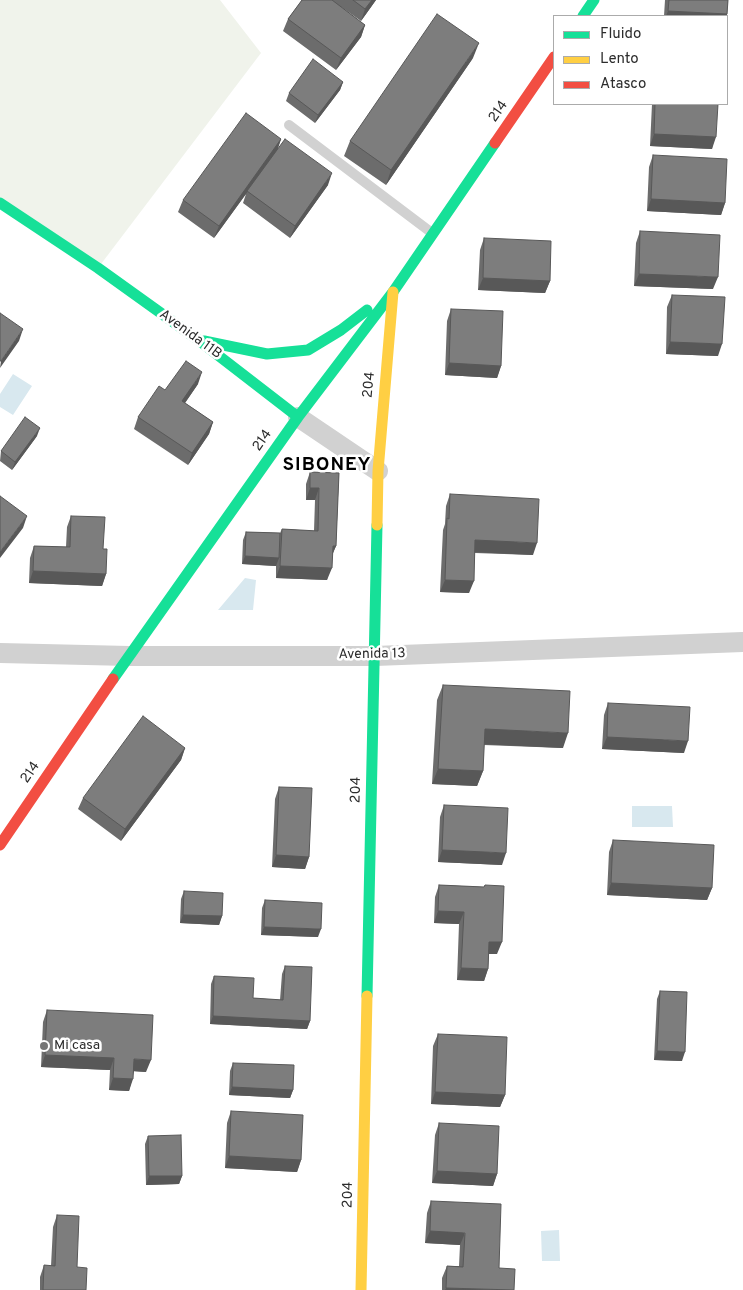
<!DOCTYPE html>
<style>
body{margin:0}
#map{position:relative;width:743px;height:1290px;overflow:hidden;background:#fff;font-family:Overpass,sans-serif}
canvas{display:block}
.legend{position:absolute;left:553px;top:15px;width:175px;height:90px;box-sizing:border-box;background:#fff;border:1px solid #ababab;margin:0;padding:6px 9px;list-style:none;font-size:15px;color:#2c2c2c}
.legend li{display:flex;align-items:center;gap:10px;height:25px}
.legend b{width:25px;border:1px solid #ababab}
</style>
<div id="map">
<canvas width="743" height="1290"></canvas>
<ul class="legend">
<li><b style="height:6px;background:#16e098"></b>Fluido</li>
<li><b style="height:6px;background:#ffcf43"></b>Lento</li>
<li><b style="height:6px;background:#f24e42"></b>Atasco</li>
</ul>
</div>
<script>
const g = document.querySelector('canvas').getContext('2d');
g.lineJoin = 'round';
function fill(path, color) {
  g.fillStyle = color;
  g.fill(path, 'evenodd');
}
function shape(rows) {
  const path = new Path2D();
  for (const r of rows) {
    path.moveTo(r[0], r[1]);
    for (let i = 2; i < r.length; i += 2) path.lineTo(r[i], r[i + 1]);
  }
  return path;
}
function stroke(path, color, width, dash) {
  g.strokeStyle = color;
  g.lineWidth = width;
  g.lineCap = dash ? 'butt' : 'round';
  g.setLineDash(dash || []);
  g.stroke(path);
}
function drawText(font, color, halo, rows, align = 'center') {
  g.font = font + ' Overpass,sans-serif';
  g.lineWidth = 5;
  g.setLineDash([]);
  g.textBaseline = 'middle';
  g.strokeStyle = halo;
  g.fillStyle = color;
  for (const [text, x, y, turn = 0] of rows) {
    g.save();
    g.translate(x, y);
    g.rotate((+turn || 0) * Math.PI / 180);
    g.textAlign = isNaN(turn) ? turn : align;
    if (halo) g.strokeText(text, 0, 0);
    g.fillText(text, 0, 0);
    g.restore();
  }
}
fill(shape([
 [0,0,220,0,261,53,98,268,0,200]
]), '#f0f3eb');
fill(shape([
 [13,374,32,386,13,415,0,407,0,394],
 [245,578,256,580,253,610,218,610],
 [632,806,672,806,673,827,632,827],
 [559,1230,560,1261,542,1261,541,1231]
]), '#d8e8ef');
stroke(shape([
 [289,125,432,233]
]), '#d1d1d1', 10);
stroke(shape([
 [298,417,378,471],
 [0,653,129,656,375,656,743,642]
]), '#d1d1d1', 20);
stroke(shape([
 [583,16,594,0],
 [0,203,98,268,197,339,298,417],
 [204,341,267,354,308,350,341,330,367,310],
 [113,679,298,417,393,292,495,143],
 [367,996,377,525]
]), '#16e098', 11);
stroke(shape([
 [377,525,378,471,393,292],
 [361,1290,367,996]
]), '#ffcf43', 11);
stroke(shape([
 [495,143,554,57],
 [0,845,113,679]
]), '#f24e42', 11);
fill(shape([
 [302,0,376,0,361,21,340,6,365,25,361,37,336,70,283,31,288,19],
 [665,0,728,0,727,16,664,16],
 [473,58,386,185,344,156,350,141],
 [343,82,340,90,315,123,286,101,289,93],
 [652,104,718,104,712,149,650,146],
 [281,139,278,148,328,185,290,238,243,203,246,194,214,238,178,212,183,200],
 [653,155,725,203,721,215,647,211,649,167],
 [640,231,713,289,634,286,636,243],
 [484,238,550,281,545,293,478,290,480,250],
 [672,295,718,356,666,354,667,307],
 [451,309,501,366,497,378,445,375,447,321],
 [198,384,185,403,213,422,209,434,188,465,134,429,138,417,165,390],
 [37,436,12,470,0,461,1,451],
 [310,472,339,473,336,546,332,555,327,580,276,578,276,566,242,564,243,540,246,532,280,533,282,529,314,531,315,500,306,500,306,484],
 [450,494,533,555,475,553,469,593,440,592,443,530,445,524,446,506],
 [71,516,103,549,106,574,102,586,29,583,30,558,34,546,66,547,67,527],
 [443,685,563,748,484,745,483,771,477,786,432,784,437,700],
 [608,703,684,753,602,749,604,715],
 [185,748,181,760,121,841,78,809,83,798],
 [279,787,309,857,305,869,272,867,275,799],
 [444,805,502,865,438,862,440,817],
 [613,840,712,888,707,900,607,895,609,852],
 [439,885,484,887,485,885,497,954,489,954,488,969,484,981,457,980,459,924,434,923,435,897],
 [184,891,222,916,219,925,180,923,181,899],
 [265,900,318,937,261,935,262,908],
 [285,966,310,1021,307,1029,210,1024,211,984,214,976,253,998,280,1000,282,974],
 [660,991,682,1061,654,1060,657,999],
 [47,1010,146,1072,134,1071,129,1091,109,1090,110,1070,41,1067,43,1022],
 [438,1034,505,1095,500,1107,431,1104,433,1046],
 [233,1063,293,1090,290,1098,229,1095,230,1071],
 [231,1111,301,1160,297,1172,225,1168,227,1123],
 [439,1123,497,1174,493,1186,432,1183,435,1135],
 [148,1136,182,1176,179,1184,146,1185,145,1144],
 [431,1201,499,1268,514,1290,442,1290,442,1278,447,1266,459,1266,460,1245,425,1243,427,1213],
 [57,1215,77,1267,86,1290,40,1290,40,1277,44,1265,51,1266,53,1227]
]), '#6c6c6c');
fill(shape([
 [372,0,376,0,361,21,365,9],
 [668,11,727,14,727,16,666,16],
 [365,25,361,37,336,70,341,58],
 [479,43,473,58,386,185,391,170],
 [343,82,340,90,315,123,318,115],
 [654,134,716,137,712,149,650,146],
 [281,139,277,151,214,238,219,226],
 [332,173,328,185,290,238,295,226],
 [651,199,725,203,721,215,647,211],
 [639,274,718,277,713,289,634,286],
 [483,278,550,281,545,293,478,290],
 [23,329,19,341,0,368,1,361],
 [670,342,722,344,718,356,666,354],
 [449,363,501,366,497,378,445,375],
 [202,372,198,384,178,413,182,401],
 [213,422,209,434,188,465,192,453],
 [40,428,37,436,12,470,15,462],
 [310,488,319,488,315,500,306,500],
 [27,516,23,528,0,558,0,552],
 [475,540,537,543,533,555,471,552],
 [333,546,336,546,331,558],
 [245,556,279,558,276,566,242,564],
 [280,566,332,568,327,580,276,578],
 [33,571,106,574,102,586,29,583],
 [445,580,474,581,469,593,440,592],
 [485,729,568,733,563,748,479,744],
 [607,737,688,741,684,753,602,749],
 [185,748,181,760,121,841,125,829],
 [438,769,483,771,477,786,432,784],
 [442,850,506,853,502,865,438,862],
 [276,855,309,857,305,869,272,867],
 [611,883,712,888,707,900,607,895],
 [438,911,464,912,459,924,434,923],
 [183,915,222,916,219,925,180,923],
 [264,927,321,929,318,937,261,935],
 [489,942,502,942,497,954,485,954],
 [461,968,488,969,484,981,457,980],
 [213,1016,310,1021,307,1029,210,1024],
 [657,1051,685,1052,682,1061,654,1060],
 [45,1055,114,1058,110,1070,41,1067],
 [134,1059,151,1060,146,1072,130,1071],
 [113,1078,133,1079,129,1091,109,1090],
 [232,1087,293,1090,290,1098,229,1095],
 [435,1092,505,1095,500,1107,431,1104],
 [229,1156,301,1160,297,1172,225,1168],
 [437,1171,497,1174,493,1186,432,1183],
 [149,1176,182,1176,179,1184,146,1185],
 [430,1231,465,1233,460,1245,425,1243],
 [446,1288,498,1290,445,1290]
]), '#585858');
const building = shape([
 [302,0,332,0,365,25,341,58,288,19,302,0],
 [353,0,372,0,365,9,353,0],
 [669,0,728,0,727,14,668,11,669,0],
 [437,14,479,43,391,170,350,141,437,14],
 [313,59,343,82,318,115,289,93,313,59],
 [655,104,718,104,716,137,654,134,655,104],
 [246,113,281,139,219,226,183,200,246,113],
 [285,139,332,173,295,226,247,191,285,139],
 [653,155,727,159,725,203,651,199,653,155],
 [640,231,720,235,718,277,639,274,640,231],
 [484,238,551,241,550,281,483,278,484,238],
 [672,295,725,297,722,344,670,342,672,295],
 [451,309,503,311,501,366,449,363,451,309],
 [0,313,23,329,1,361,0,361,0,313],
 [186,361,202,372,182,401,213,422,192,453,138,417,159,386,165,390,186,361],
 [25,417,40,428,15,462,1,451,25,417],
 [310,472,339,473,336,546,333,546,332,568,280,566,282,529,318,531,319,488,310,488,310,472],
 [450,494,539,499,537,543,475,540,474,581,445,580,447,518,449,519,450,494],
 [0,496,27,516,0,552,0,496],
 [71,516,105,517,103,549,107,549,106,574,33,571,34,546,70,547,71,516],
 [246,532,280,533,279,558,245,556,246,532],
 [443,685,570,691,568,733,485,729,483,771,438,769,443,685],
 [608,703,690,707,688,741,607,737,608,703],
 [143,716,185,748,125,829,83,798,143,716],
 [279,787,312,788,309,857,276,855,279,787],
 [444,805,508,808,506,853,442,850,444,805],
 [613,840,714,845,712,888,611,883,613,840],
 [439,885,484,887,485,885,504,886,502,942,489,942,488,969,461,968,464,912,438,911,439,885],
 [184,891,223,893,222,916,183,915,184,891],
 [265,900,322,903,321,929,264,927,265,900],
 [285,966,312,967,310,1021,213,1016,214,976,254,978,253,998,283,1000,285,966],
 [660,991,687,992,685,1052,657,1051,660,991],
 [47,1010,153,1015,151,1060,134,1059,133,1079,113,1078,114,1058,45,1055,47,1010],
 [438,1034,507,1037,505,1095,435,1092,438,1034],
 [233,1063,294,1065,293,1090,232,1087,233,1063],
 [231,1111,303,1115,301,1160,229,1156,231,1111],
 [439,1123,499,1126,497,1174,437,1171,439,1123],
 [181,1135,182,1176,149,1176,148,1136,181,1135],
 [431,1201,501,1204,499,1268,515,1269,514,1290,446,1288,447,1266,463,1267,465,1233,430,1231,431,1201],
 [57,1215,79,1216,77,1267,87,1268,86,1290,43,1290,44,1265,55,1266,57,1215]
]);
fill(building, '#7d7d7d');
stroke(building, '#585858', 1);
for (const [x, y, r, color] of [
 [44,1046,5,"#767676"]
]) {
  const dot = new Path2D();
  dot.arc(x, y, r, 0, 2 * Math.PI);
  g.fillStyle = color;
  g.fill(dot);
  stroke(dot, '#fff', 2);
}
drawText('14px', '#2c2c2c', '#fff', [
 ["214",499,112,-55],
 ["Avenida 11B",190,335,36],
 ["204",370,385,-85],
 ["214",263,441,-55],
 ["Avenida 13",372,655,-1],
 ["214",31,773,-56],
 ["204",357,790,-89],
 ["204",349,1195,-89]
]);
drawText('14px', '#2c2c2c', '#fff', [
 ["Mi casa",54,1046]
], 'left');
g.letterSpacing = '1px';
drawText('bold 19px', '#000', '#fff', [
 ["SIBONEY",327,466]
]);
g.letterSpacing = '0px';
</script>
